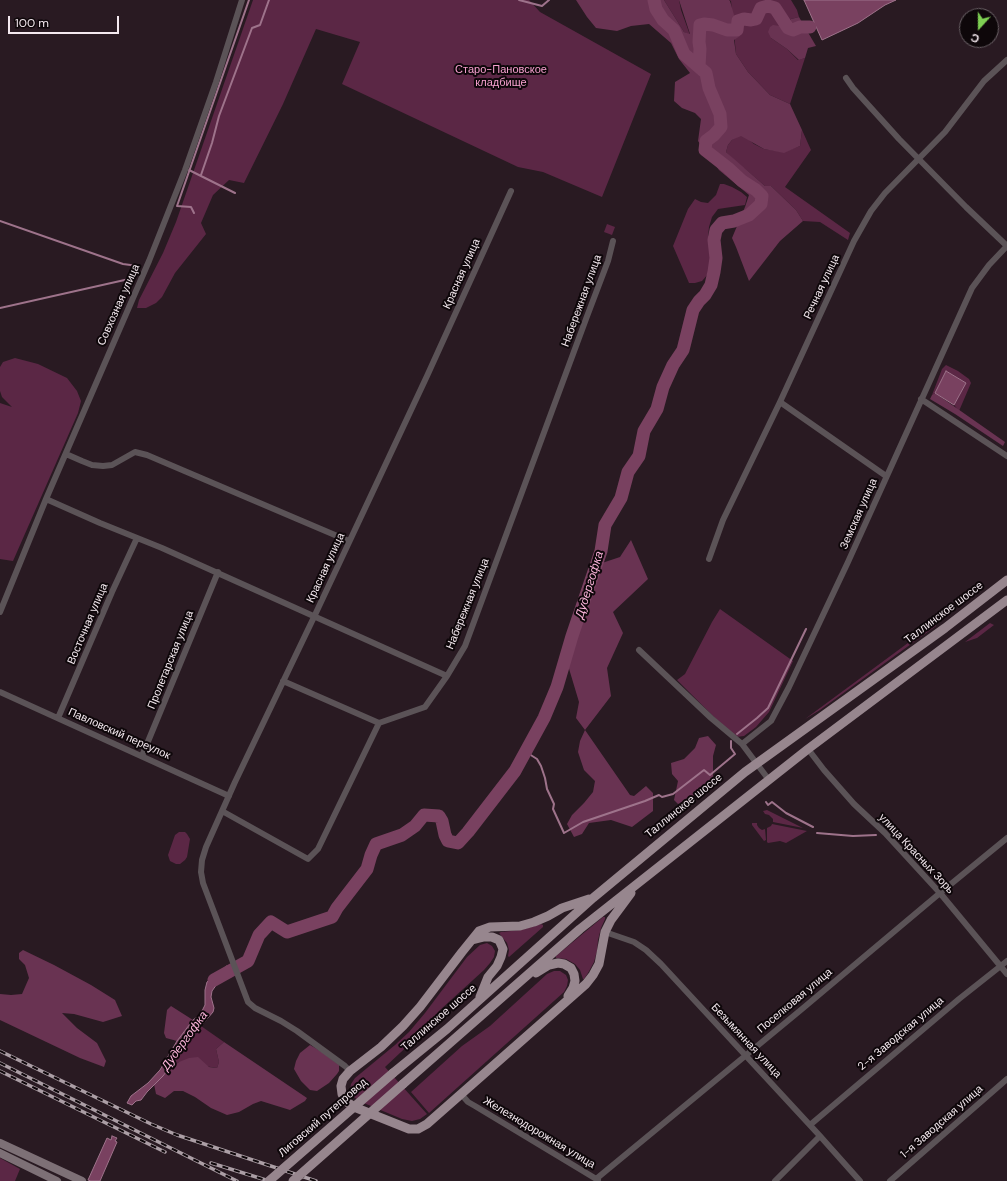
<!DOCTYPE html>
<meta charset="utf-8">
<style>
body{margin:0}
#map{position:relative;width:1007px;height:1181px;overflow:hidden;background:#291a22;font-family:"DM Sans",sans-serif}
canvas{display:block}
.north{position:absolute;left:959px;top:8px;width:40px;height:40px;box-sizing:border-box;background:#0e070a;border:1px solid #6a6166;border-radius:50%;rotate:201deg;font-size:11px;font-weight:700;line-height:16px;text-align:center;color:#f4e9ef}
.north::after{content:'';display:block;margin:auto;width:14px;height:18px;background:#7ed053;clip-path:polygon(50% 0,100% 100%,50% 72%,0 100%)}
.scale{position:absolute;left:8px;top:16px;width:111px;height:18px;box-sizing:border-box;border:2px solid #f4e9ef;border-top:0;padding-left:5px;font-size:12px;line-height:14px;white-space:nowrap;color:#f4e9ef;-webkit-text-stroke:3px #0e070a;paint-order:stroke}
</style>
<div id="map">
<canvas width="1007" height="1181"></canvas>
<div class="north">С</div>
<div class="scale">100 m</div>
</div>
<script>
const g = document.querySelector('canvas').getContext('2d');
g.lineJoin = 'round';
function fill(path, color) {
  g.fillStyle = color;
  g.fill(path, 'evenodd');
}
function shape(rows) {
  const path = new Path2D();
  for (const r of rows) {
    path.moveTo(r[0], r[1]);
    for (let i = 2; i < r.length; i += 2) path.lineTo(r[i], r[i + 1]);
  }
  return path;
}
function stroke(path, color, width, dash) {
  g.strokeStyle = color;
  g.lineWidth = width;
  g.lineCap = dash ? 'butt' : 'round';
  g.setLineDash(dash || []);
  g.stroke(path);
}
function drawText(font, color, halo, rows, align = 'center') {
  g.font = font + ' "DM Sans",sans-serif';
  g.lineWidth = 4;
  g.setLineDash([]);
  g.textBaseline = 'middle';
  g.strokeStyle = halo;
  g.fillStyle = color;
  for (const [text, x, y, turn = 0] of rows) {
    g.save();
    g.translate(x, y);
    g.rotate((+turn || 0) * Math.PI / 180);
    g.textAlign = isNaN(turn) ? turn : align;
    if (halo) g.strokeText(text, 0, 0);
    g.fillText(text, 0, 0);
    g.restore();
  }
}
fill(shape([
 [253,0,529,0,540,12,651,74,602,197,543,172,518,167,342,84,360,42,316,29,283,104,244,183,229,180,213,195,201,223,206,234,175,273,162,297,156,303,146,308,137,308,139,300,163,253,176,222],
 [664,0,679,0,681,10,690,35,684,32],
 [729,0,791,0,797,10,799,17,791,19,786,27,771,38,787,49,798,60,805,58,790,104,770,95,748,72,736,54,731,1],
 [802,130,811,150,785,187,850,233,848,240,820,222,803,221,796,210,771,186,765,186,744,168,743,169,726,152,728,145,732,140,742,134,754,144,764,149,784,152,800,146],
 [720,184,724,184,732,187,741,192,747,197,745,205,718,209,712,217,709,227,708,237,713,256,712,265,709,273,702,281,695,283,689,283,673,246,688,209,695,199,701,202,708,203,716,195],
 [607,224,615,227,612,235,604,232],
 [15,358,38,364,67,378,77,391,81,401,78,413,13,561,0,559,0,403,12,407,2,397,0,391,0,367,3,362],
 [946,365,958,371,969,379,971,383,959,411,954,405,966,383,946,371,935,393,932,395,942,369],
 [720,609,793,661,769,712,756,727,744,736,736,737,716,719,677,680,685,674,712,622],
 [935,623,936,626,820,710,805,719],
 [990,623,994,625,977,638,965,642],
 [767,810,803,828,773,822,773,819,769,815,765,814,763,811],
 [752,823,757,823,757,825,759,828,762,830,765,829,766,840,764,841,752,825],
 [772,824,807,831,786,843,780,841,768,843,767,842,767,828,771,826],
 [179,832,185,832,187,834,190,839,187,857,185,860,180,864,176,864,170,861,168,855,175,835],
 [603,917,605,917,605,919,601,928,598,940,597,951,594,962,588,973,584,979,583,979,580,970,575,964,566,959,556,958,556,956],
 [541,924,543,925,543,927,509,957,508,956,509,950,507,943,499,933,501,932,521,930],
 [487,943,492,946,495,951,494,957,490,963,484,970,440,1010,416,1038,385,1067,427,1114,420,1119,412,1121,402,1119,359,1101,354,1097,350,1090,351,1084,355,1078,395,1045,409,1032,425,1013,467,957,480,945],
 [554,971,560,971,566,975,568,980,567,986,564,992,429,1113,411,1092,462,1046,490,1026,547,974],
 [201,1026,224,1042,216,1049,219,1062,217,1068,179,1062,168,1070],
 [0,1158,20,1169,15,1181,0,1181]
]), '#5b2745');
fill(shape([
 [576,0,664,0,684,32,690,34,679,0,729,0,730,1,740,36,734,40,736,54,748,72,770,95,790,104,802,130,800,146,784,153,764,149,741,136,732,140,728,145,726,152,765,186,771,186,796,210,803,221,780,241,749,281,736,247,732,238,745,207,749,195,719,170,698,141,701,119,695,113,682,108,674,101,675,82,690,73,679,59,671,43,649,24,631,26,617,31,596,28,587,17],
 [799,17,816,46,808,48,805,58,799,60,787,49,771,38,768,32,770,27,773,25,786,27,791,19],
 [935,393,1005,442,1003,446,955,414,930,399,932,395],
 [631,540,648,579,613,612,623,633,607,668,611,696,585,730,630,795,634,796,646,786,653,793,653,811,632,827,611,820,589,823,582,834,574,837,567,824,572,815,584,803,593,792,595,781,584,770,578,752,580,741,585,730,576,718,579,702,567,662,599,564,620,557],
 [708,736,716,745,713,756,713,776,711,781,700,791,688,800,678,804,674,800,678,781,672,774,671,763,684,759,695,748,699,738],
 [23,950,54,965,91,985,115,1000,122,1016,103,1022,74,1014,62,1013,77,1028,97,1043,106,1061,104,1067,80,1058,0,1020,0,994,11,995,22,994,29,978,25,965,19,959,19,953],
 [171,1006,193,1020,177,1041,166,1038,164,1033,167,1010],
 [224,1042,307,1098,305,1101,290,1110,261,1101,253,1104,239,1112,227,1115,211,1108,195,1097,183,1091,174,1091,165,1098,156,1094,154,1084,163,1076,168,1070,179,1062,189,1058,198,1057,209,1067,217,1068,219,1062,216,1049],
 [310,1045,322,1052,339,1065,339,1071,337,1074,329,1083,317,1091,310,1090,301,1081,294,1069,296,1061,300,1053]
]), '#693352');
const water = shape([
 [804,0,896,0,885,5,858,23,822,40,804,0],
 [946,371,966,383,954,405,935,393,946,371],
 [227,966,230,975,217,984,212,991,211,997,214,1008,213,1012,201,1026,163,1076,147,1092,141,1100,136,1101,132,1105,127,1103,131,1096,148,1083,160,1070,177,1041,193,1020,200,1015,205,1005,205,990,207,982,213,976,227,966],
 [112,1136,117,1138,115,1141,117,1142,100,1181,91,1181,88,1180,107,1138,111,1140,112,1136]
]);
fill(water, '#794160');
stroke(water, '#9e738b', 1);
stroke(shape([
 [519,0,542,6,549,0],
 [189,170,235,193],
 [201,175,212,143,219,116,252,28,260,25,269,0],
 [194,213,191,207,177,206,249,0],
 [0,221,123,264,138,266,134,274,129,279,0,308],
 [737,734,757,718,768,708,806,629],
 [526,752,537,759,541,766,545,778,547,789,554,804,553,809,564,833,583,822,645,801,659,795,662,797,673,794,704,770,710,775,735,754,731,748,731,741],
 [766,802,768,805,772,802,786,813,813,827],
 [817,833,853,836,876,835]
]), '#9e738b', 2);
stroke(shape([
 [699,66,700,49,699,42,700,25,704,24,713,25,727,30,737,30,738,21,744,19,751,20,756,19,761,8,768,6,775,8,788,28,793,30,800,27,810,27],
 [214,980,248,961,259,935,271,922,287,932,332,917,337,908,367,869,371,855,376,844,402,835,415,826,424,815,439,816,442,821,445,835,448,841,458,843,468,832,515,771,544,718,557,687,572,636,601,551,605,525,621,498,628,472,639,456,644,431,657,409,663,387,673,365,683,350,693,310,699,301,705,295,711,285,714,272,716,258,714,240,716,230,722,223,734,221,749,215,761,204,762,196,756,190,742,181,728,168,705,150,706,141,714,135,721,127,720,114,709,88,706,73,684,54,674,30,663,20,656,9,654,0]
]), '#794160', 13);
stroke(shape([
 [846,78,853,88,899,139,966,207,1007,246],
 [921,399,1007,456],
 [780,402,886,476],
 [66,454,82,461,92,465,103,466,112,465,135,452,147,455,349,541],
 [46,499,100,523,162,548,447,676],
 [709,559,723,520,780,402,854,241,871,211,885,193,945,132,984,81,1007,60],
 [0,612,46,499,149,261,185,170,216,82,242,0],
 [639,650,711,718,742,744],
 [283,681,379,723],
 [0,692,229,796],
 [58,718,112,592,137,538],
 [808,749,824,770,854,804,885,833,940,893,1007,974],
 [142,756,218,572],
 [769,780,742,744,771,721,789,687,848,562,972,288,989,265,1007,246],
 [222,811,308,859,318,849,379,723,425,707,447,676,465,646,586,319,608,261,613,241],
 [605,932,634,942,646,950,661,964,820,1136,860,1181],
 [350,1071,345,1066,297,1031,281,1021,255,1008,248,1002,203,883,201,872,202,860,206,847,235,782,314,617,427,376,511,191],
 [461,1094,468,1102,475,1106,598,1180],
 [810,1125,959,999,1007,961],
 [596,1179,802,1009,940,893,1007,838],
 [775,1181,820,1136],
 [890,1181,1007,1079]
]), '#5b5357', 6);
stroke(shape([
 [0,1143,82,1181],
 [0,1153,57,1181]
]), '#7d7076', 8);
stroke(shape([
 [589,899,562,908,548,916,534,922,520,926,490,927,479,931,462,952,420,1007,403,1026,381,1047,350,1071,343,1079,341,1086,342,1094,347,1102,354,1107,409,1129,418,1129,427,1124,586,984,593,975,599,964,605,932,611,920,631,893],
 [472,940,484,937,492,937,499,940,503,949,501,957,497,966,488,977,480,997],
 [536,973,549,965,558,963,564,964,571,968,574,974,575,981,573,988,568,996],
 [393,1073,447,1029,593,898,745,772,945,628,1007,580],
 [403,1084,580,929,808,749,1007,600]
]), '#97868e', 9);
const rail = shape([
 [0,1051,151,1124,177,1135,316,1181],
 [0,1063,237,1181],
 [0,1071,165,1152],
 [211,1163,269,1181]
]);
stroke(rail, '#ab9ea5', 3.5);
stroke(rail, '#0e070a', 2, [6]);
stroke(shape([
 [269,1181,393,1073],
 [293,1181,403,1084]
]), '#97868e', 9);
drawText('11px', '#f6a0cf', '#0e070a', [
 ["Старо-Пановское",501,70],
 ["кладбище",501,83]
]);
drawText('11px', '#f4e9ef', '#0e070a', [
 ["Красная улица",462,274,-66],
 ["Речная улица",822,287,-65],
 ["Набережная улица",582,301,-70],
 ["Совхозная улица",119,305,-66],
 ["Земская улица",859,514,-66],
 ["Красная улица",326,568,-65],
 ["Набережная улица",468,604,-68],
 ["Таллинское шоссе",944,613,-37],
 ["Восточная улица",88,624,-67],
 ["Пролетарская улица",171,660,-68],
 ["Павловский переулок",119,734,24],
 ["Таллинское шоссе",684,806,-39],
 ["улица Красных Зорь",916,854,47],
 ["Поселковая улица",795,1001,-40],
 ["Таллинское шоссе",439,1018,-41],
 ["2-я Заводская улица",901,1034,-40],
 ["Безымянная улица",746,1041,47],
 ["Лиговский путепровод",323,1118,-41],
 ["1-я Заводская улица",942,1122,-41],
 ["Железнодорожная улица",539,1133,31]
]);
drawText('italic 12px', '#fcb5db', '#0e070a', [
 ["Дудергофка",590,585,-73],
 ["Дудергофка",185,1041,-54]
]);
</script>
